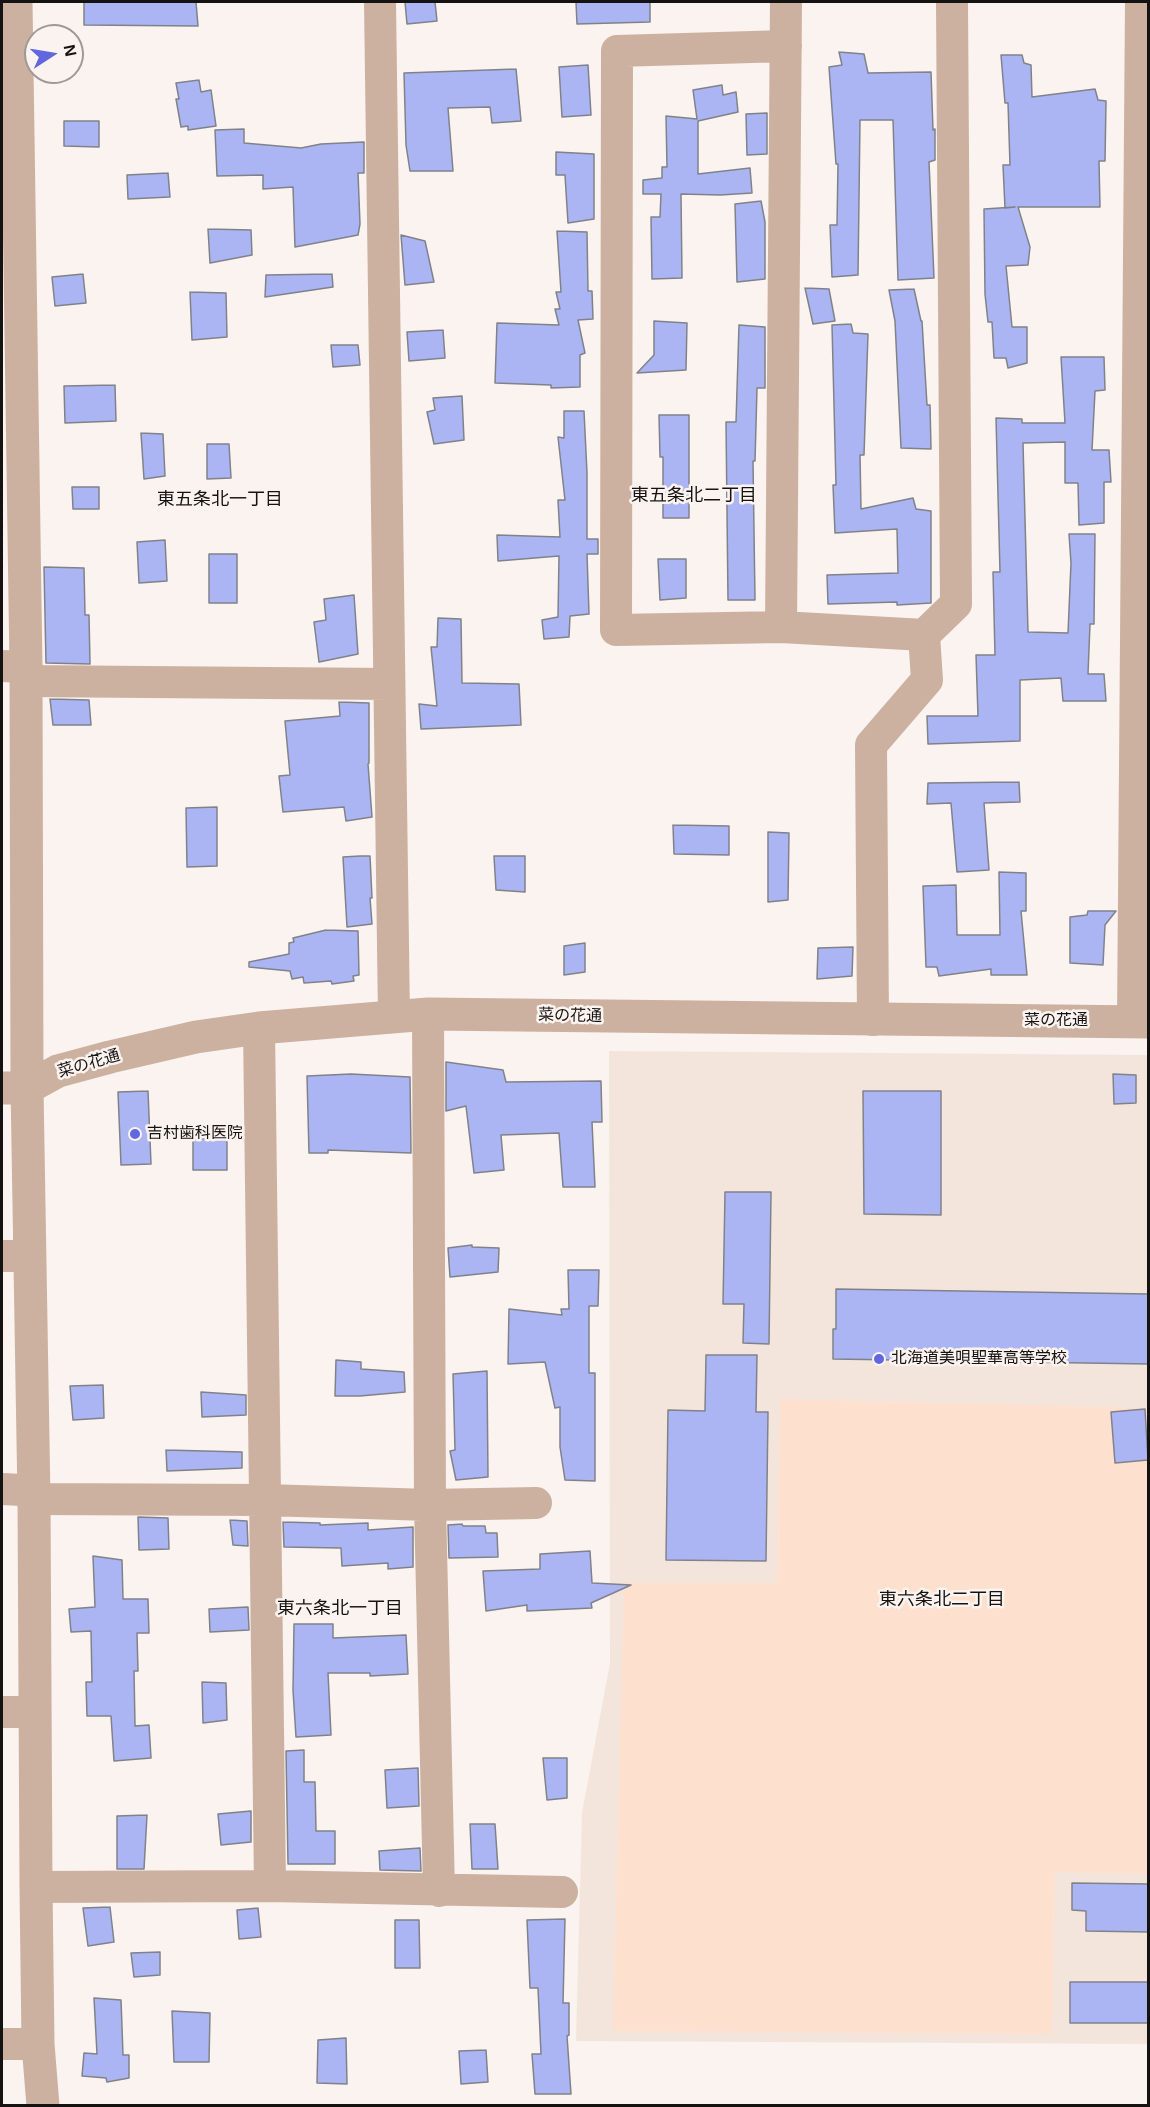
<!DOCTYPE html>
<meta charset="utf-8">
<style>
body{margin:0}
#map{position:relative;width:1150px;height:2107px;overflow:hidden;background:#fbf3ef;font-family:Helvetica,sans-serif}
canvas{display:block}
.frame{position:absolute;inset:0;border:3px solid #151311;pointer-events:none}
.north{position:absolute;left:24px;top:24px;width:60px;height:60px;box-sizing:border-box;background:#fbf3ef;border:2px solid #9f9996;border-radius:50%;rotate:78deg;font-size:16px;font-weight:700;line-height:24px;text-align:center;color:#151311}
.north::after{content:'';display:block;margin:auto;width:21px;height:27px;background:#6266df;clip-path:polygon(50% 0,100% 100%,50% 72%,0 100%)}
</style>
<div id="map">
<canvas width="1150" height="2107"></canvas>
<div class="frame"></div>
<div class="north">N</div>
</div>
<script>
const g = document.querySelector('canvas').getContext('2d');
g.lineJoin = 'round';
function fill(path, color) {
  g.fillStyle = color;
  g.fill(path, 'evenodd');
}
function shape(rows) {
  const path = new Path2D();
  for (const r of rows) {
    path.moveTo(r[0], r[1]);
    for (let i = 2; i < r.length; i += 2) path.lineTo(r[i], r[i + 1]);
  }
  return path;
}
function stroke(path, color, width, dash) {
  g.strokeStyle = color;
  g.lineWidth = width;
  g.lineCap = dash ? 'butt' : 'round';
  g.setLineDash(dash || []);
  g.stroke(path);
}
function drawText(font, color, halo, rows, align = 'center') {
  g.font = font + ' Helvetica,"Noto Sans JP",sans-serif';
  g.lineWidth = 5;
  g.setLineDash([]);
  g.textBaseline = 'middle';
  g.strokeStyle = halo;
  g.fillStyle = color;
  for (const [text, x, y, turn = 0] of rows) {
    g.save();
    g.translate(x, y);
    g.rotate((+turn || 0) * Math.PI / 180);
    g.textAlign = isNaN(turn) ? turn : align;
    if (halo) g.strokeText(text, 0, 0);
    g.fillText(text, 0, 0);
    g.restore();
  }
}
fill(shape([
 [609,1051,1148,1055,1148,2044,576,2041,582,1813,610,1663]
]), '#f4e5dc');
fill(shape([
 [780,1399,1148,1408,1148,1874,1055,1872,1052,2034,613,2031,624,1583,777,1583]
]), '#fde1ce');
const building = shape([
 [84,2,196,2,198,26,84,25,84,2],
 [405,2,435,2,437,21,407,24,405,2],
 [576,2,650,2,650,22,577,24,576,2],
 [839,52,864,54,868,73,931,72,933,130,935,129,935,160,929,162,934,278,898,280,893,120,860,120,858,275,832,277,830,225,837,225,838,164,836,164,829,67,842,65,839,52],
 [1001,55,1022,55,1024,63,1031,65,1032,97,1095,89,1098,100,1106,101,1105,161,1099,161,1100,207,1018,207,1030,247,1028,265,1006,266,1012,327,1027,327,1027,363,1008,368,1006,358,994,358,992,322,988,322,985,294,984,209,1015,207,1005,208,1003,165,1010,165,1008,103,1005,103,1001,55],
 [588,65,591,115,562,117,559,67,588,65],
 [516,69,521,121,492,123,490,107,448,108,453,171,410,171,406,145,404,73,516,69],
 [199,80,201,92,211,90,216,126,188,130,188,126,181,127,176,99,179,99,176,83,199,80],
 [722,85,723,95,736,92,738,112,698,121,698,174,750,168,752,193,720,195,681,194,682,278,652,279,651,217,660,217,661,194,643,194,643,180,662,178,662,167,667,167,666,116,697,119,693,90,722,85],
 [767,113,767,154,747,155,746,114,767,113],
 [64,121,99,121,99,147,64,146,64,121],
 [244,129,244,143,301,148,321,144,364,142,364,173,358,173,360,224,358,235,295,247,293,187,263,189,263,175,217,176,215,130,244,129],
 [556,152,594,154,594,219,568,223,565,175,556,175,556,152],
 [168,173,170,197,128,199,127,175,168,173],
 [761,201,765,222,765,279,737,282,735,204,761,201],
 [208,229,251,230,252,255,210,263,208,229],
 [557,231,587,232,588,291,592,291,593,319,578,320,585,353,580,355,580,387,551,388,551,385,495,383,497,323,559,325,555,309,560,309,556,292,561,292,557,231],
 [401,235,425,241,434,282,405,285,401,235],
 [83,274,86,303,55,306,52,277,83,274],
 [332,274,333,287,265,297,266,275,332,274],
 [805,288,829,289,835,321,813,324,805,288],
 [914,289,921,321,922,321,927,405,930,405,931,449,901,448,895,321,889,290,914,289],
 [190,292,226,293,227,337,192,340,190,292],
 [654,321,687,323,686,370,637,373,654,355,654,321],
 [851,324,853,333,868,334,864,455,860,455,861,509,913,498,916,509,931,511,931,603,897,605,897,602,828,604,827,575,898,573,897,529,835,533,833,485,836,485,832,325,851,324],
 [739,325,765,327,765,388,757,388,755,461,753,461,755,600,728,600,726,422,736,422,739,325],
 [443,330,445,358,409,361,407,332,443,330],
 [331,345,358,345,360,365,333,367,331,345],
 [1061,357,1104,357,1105,390,1095,391,1092,450,1109,450,1111,482,1104,482,1104,523,1079,525,1078,483,1065,483,1065,442,1023,443,1028,632,1068,633,1071,563,1069,534,1095,534,1094,624,1090,624,1088,674,1104,674,1106,701,1063,701,1061,678,1020,680,1020,741,928,744,927,716,978,716,976,655,995,655,993,572,1000,572,996,418,1022,419,1022,423,1065,423,1061,357],
 [115,385,116,421,65,423,64,386,115,385],
 [462,396,464,440,434,444,427,412,435,410,433,398,462,396],
 [564,411,584,411,587,473,587,539,598,539,598,554,587,554,589,614,570,616,569,637,544,639,542,620,558,617,559,556,498,561,497,535,560,537,558,500,565,500,558,437,564,438,564,411],
 [659,415,689,415,689,518,663,518,663,457,660,457,659,415],
 [141,433,163,434,165,476,144,479,141,433],
 [207,444,229,444,231,478,207,479,207,444],
 [72,487,99,487,99,509,73,509,72,487],
 [165,540,167,581,139,583,137,542,165,540],
 [209,554,237,554,237,603,209,603,209,554],
 [658,559,686,559,686,598,660,600,658,559],
 [44,567,84,568,85,615,89,615,90,664,46,663,44,567],
 [354,595,358,654,319,662,314,622,326,620,324,599,354,595],
 [438,618,461,619,462,683,519,684,521,725,421,729,419,704,437,706,431,647,437,647,438,618],
 [50,699,89,700,91,725,53,725,50,699],
 [339,702,369,703,369,763,368,764,372,817,346,821,344,807,283,812,279,776,290,775,285,721,340,716,339,702],
 [1019,782,1020,802,984,803,989,870,957,872,951,803,927,804,928,783,1019,782],
 [217,807,217,866,187,867,186,808,217,807],
 [673,825,729,826,729,855,674,854,673,825],
 [768,832,789,833,788,900,768,902,768,832],
 [360,856,370,856,372,898,370,898,372,924,347,927,343,857,360,856],
 [494,856,525,856,525,892,496,890,494,856],
 [999,872,1026,873,1026,911,1021,911,1027,975,991,975,991,969,939,976,937,967,926,967,923,886,956,885,957,935,1000,935,999,872],
 [1088,911,1116,911,1105,925,1103,965,1070,963,1070,917,1087,915,1088,911],
 [326,930,358,931,359,975,353,976,354,981,332,984,331,981,304,983,303,977,292,979,290,971,249,967,249,962,289,954,289,943,294,942,293,938,326,930],
 [585,943,585,972,564,975,564,946,585,943],
 [853,947,852,976,817,979,818,948,853,947],
 [446,1062,503,1070,506,1082,601,1081,602,1122,592,1122,595,1187,563,1187,559,1133,501,1135,504,1170,474,1173,466,1106,446,1111,446,1062],
 [351,1074,410,1077,411,1153,328,1150,328,1153,309,1153,307,1076,351,1074],
 [1113,1074,1136,1075,1136,1103,1114,1104,1113,1074],
 [148,1091,151,1164,121,1165,118,1092,148,1091],
 [863,1091,941,1091,941,1215,864,1214,863,1091],
 [227,1138,227,1170,193,1170,193,1139,227,1138],
 [725,1192,771,1192,769,1344,743,1343,744,1304,723,1304,725,1192],
 [472,1245,472,1247,499,1248,498,1272,450,1277,448,1248,472,1245],
 [568,1270,599,1270,598,1306,589,1306,589,1373,595,1373,595,1481,565,1480,560,1447,560,1407,555,1408,545,1362,508,1364,509,1309,562,1315,561,1309,569,1309,568,1270],
 [836,1289,1149,1294,1149,1364,833,1359,833,1329,836,1329,836,1289],
 [706,1355,757,1355,756,1412,768,1412,766,1561,666,1560,668,1410,705,1411,706,1355],
 [336,1360,361,1362,361,1369,404,1372,405,1392,360,1396,335,1396,336,1360],
 [487,1371,488,1477,456,1480,450,1451,455,1450,453,1374,487,1371],
 [103,1385,104,1418,73,1420,70,1386,103,1385],
 [201,1392,246,1395,246,1415,202,1417,201,1392],
 [1145,1409,1148,1460,1115,1463,1111,1412,1145,1409],
 [166,1450,242,1452,242,1468,167,1471,166,1450],
 [138,1517,168,1518,169,1549,139,1550,138,1517],
 [230,1520,247,1521,248,1546,233,1545,230,1520],
 [283,1522,320,1523,320,1525,368,1523,368,1530,413,1527,413,1567,388,1569,388,1563,342,1566,341,1548,284,1547,283,1522],
 [462,1524,463,1526,485,1526,486,1533,497,1533,498,1557,449,1558,448,1525,462,1524],
 [590,1551,592,1583,631,1585,591,1603,592,1608,527,1611,527,1605,486,1611,483,1571,540,1569,540,1554,590,1551],
 [93,1556,122,1560,123,1599,148,1599,149,1633,137,1633,138,1671,134,1671,135,1726,149,1725,151,1758,114,1761,111,1716,87,1716,86,1682,92,1682,91,1631,71,1632,69,1609,95,1607,93,1556],
 [248,1607,249,1630,210,1632,209,1609,248,1607],
 [294,1624,333,1624,333,1638,406,1635,408,1674,370,1676,370,1673,328,1673,331,1735,296,1737,293,1690,294,1624],
 [202,1682,226,1683,227,1720,203,1723,202,1682],
 [304,1750,304,1782,315,1782,316,1831,335,1831,335,1864,288,1864,286,1751,304,1750],
 [543,1758,567,1758,567,1798,547,1800,543,1758],
 [418,1768,419,1806,387,1808,385,1770,418,1768],
 [251,1811,251,1842,221,1845,218,1814,251,1811],
 [147,1815,144,1869,117,1869,117,1816,147,1815],
 [470,1824,495,1824,498,1869,472,1869,470,1824],
 [420,1848,421,1871,380,1870,379,1851,420,1848],
 [1072,1883,1149,1884,1149,1932,1086,1931,1086,1911,1072,1910,1072,1883],
 [110,1907,114,1942,88,1946,83,1908,110,1907],
 [258,1908,261,1937,239,1939,237,1910,258,1908],
 [565,1919,563,2003,569,2003,569,2035,567,2036,571,2094,535,2094,532,2054,541,2054,538,1988,530,1988,527,1920,565,1919],
 [395,1920,419,1920,420,1968,395,1968,395,1920],
 [160,1952,160,1975,134,1977,131,1953,160,1952],
 [1070,1982,1149,1982,1149,2023,1070,2023,1070,1982],
 [94,1998,121,2000,123,2055,129,2055,129,2078,107,2082,106,2078,82,2076,84,2053,97,2054,94,1998],
 [172,2011,210,2013,209,2062,174,2062,172,2011],
 [346,2038,347,2084,317,2083,318,2040,346,2038],
 [486,2050,488,2082,461,2084,459,2051,486,2050]
]);
fill(building, '#acb5f3');
stroke(building, '#808289', 1.5);
stroke(shape([
 [380,2,394,1017],
 [786,46,617,51,616,630,781,627,924,635,956,604,952,2],
 [781,627,786,2],
 [2,666,26,667],
 [26,681,389,684],
 [428,1014,430,1505,439,1891],
 [873,1020,871,745,927,680,924,635],
 [1133,1022,1141,2],
 [259,1028,270,1886],
 [2,1256,29,1256],
 [2,1489,23,1490,34,1499,265,1500,430,1505,536,1503],
 [2,1712,34,1712],
 [36,1887,270,1886,562,1892],
 [2,2044,38,2044]
]), '#ccb1a0', 32);
stroke(shape([
 [16,2,26,667,27,1088,34,1499,36,1887,38,2044,43,2106],
 [2,1088,27,1088,58,1071,110,1057,196,1037,259,1028,428,1014,1148,1022]
]), '#ccb1a0', 33);
for (const [x, y, r, color] of [
 [135,1134,6,"#6266df"],
 [879,1359,6,"#6266df"]
]) {
  const dot = new Path2D();
  dot.arc(x, y, r, 0, 2 * Math.PI);
  g.fillStyle = color;
  g.fill(dot);
  stroke(dot, '#fbf3ef', 2);
}
drawText('16px', '#151311', '#fbf3ef', [
 ["菜の花通",570,1016,1],
 ["菜の花通",1056,1021],
 ["菜の花通",89,1064,-16]
]);
drawText('16px', '#151311', '#fbf3ef', [
 ["吉村歯科医院",147,1134],
 ["北海道美唄聖華高等学校",891,1359]
], 'left');
drawText('18px', '#151311', '#fbf3ef', [
 ["東五条北二丁目",694,496],
 ["東五条北一丁目",220,500],
 ["東六条北二丁目",942,1600],
 ["東六条北一丁目",340,1609]
]);
</script>
